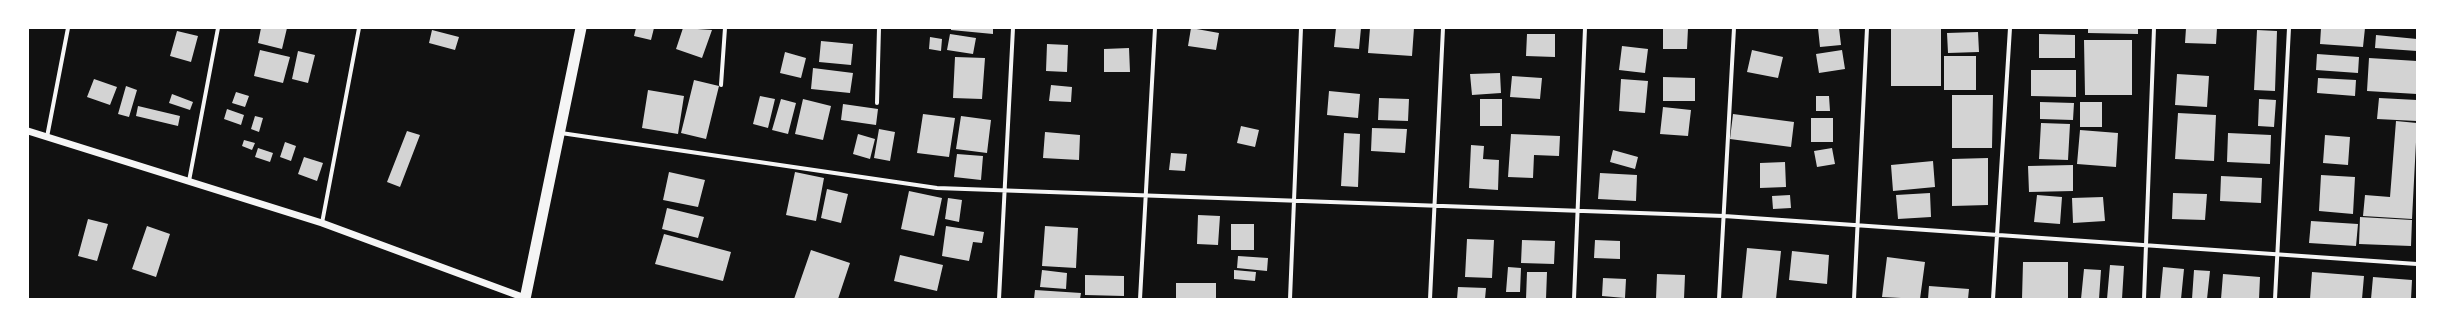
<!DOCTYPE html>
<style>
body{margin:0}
#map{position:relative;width:2445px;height:327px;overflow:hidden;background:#111;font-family:Roboto,sans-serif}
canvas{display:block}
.frame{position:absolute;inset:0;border:29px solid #fff;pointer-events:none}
</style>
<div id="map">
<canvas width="2445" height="327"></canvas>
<div class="frame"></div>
</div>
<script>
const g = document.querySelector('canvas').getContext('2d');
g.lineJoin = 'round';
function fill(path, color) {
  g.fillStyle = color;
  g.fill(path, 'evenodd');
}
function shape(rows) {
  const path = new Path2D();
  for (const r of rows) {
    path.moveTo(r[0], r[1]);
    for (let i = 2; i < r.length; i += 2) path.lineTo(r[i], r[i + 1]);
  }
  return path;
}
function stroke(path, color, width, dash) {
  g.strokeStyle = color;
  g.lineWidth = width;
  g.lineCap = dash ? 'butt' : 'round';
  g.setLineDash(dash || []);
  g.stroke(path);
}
fill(shape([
 [261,28,287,28,282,49,258,43],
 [636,28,654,28,651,40,634,36],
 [683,28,712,30,702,58,676,49],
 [951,28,993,28,993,34,951,30],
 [1191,28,1219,33,1216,50,1188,46],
 [1336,28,1361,28,1359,49,1334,47],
 [1370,28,1414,28,1412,56,1368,53],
 [1663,28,1688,28,1687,49,1663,49],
 [1818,28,1839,28,1841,45,1820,47],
 [1891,28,1941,28,1941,86,1891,86],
 [2088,28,2138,28,2138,34,2088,33],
 [2186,28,2217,28,2216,44,2185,43],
 [2321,28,2365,28,2363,47,2320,44],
 [432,30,459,37,455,50,429,43],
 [2257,30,2277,31,2275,91,2254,90],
 [177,31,198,36,191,62,170,56],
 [1978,32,1979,52,1948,53,1947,33],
 [950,34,976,38,973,54,947,50],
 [1527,34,1555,34,1555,57,1526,56],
 [2039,34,2075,35,2075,58,2039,58],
 [2376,35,2417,39,2417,51,2375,48],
 [930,37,942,39,941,51,929,49],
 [2084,40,2132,40,2132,95,2085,95],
 [821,41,853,44,851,65,819,62],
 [1047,44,1068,45,1067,72,1046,71],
 [1622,46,1648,49,1645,73,1619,70],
 [1129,48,1130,72,1104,72,1104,49],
 [260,50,290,57,283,83,254,76],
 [1752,50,1783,57,1778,78,1747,72],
 [1842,50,1845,69,1819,73,1816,54],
 [298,51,315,55,308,83,292,79],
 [785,52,806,58,801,78,780,73],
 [2317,54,2359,57,2358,73,2316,70],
 [1944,56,1976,56,1976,90,1944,90],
 [955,57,985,58,982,99,953,98],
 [2369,58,2417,61,2417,94,2367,91],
 [813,68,853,73,850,93,811,89],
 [2031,70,2076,70,2076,97,2031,96],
 [1500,73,1501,93,1472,95,1470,74],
 [2177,74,2209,76,2207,107,2175,105],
 [1512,76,1542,78,1540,99,1510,97],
 [1663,77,1695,78,1695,101,1663,101],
 [2318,78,2356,80,2355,96,2317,93],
 [94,79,117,87,110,105,87,97],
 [1621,79,1648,81,1645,113,1619,111],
 [694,80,719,86,706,139,681,133],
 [1051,85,1072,87,1071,102,1049,101],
 [126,86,137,90,129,117,118,114],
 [648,90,684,96,678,134,642,128],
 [1329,91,1360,94,1358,118,1327,115],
 [236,92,249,96,245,107,232,103],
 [172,94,193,102,190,110,169,103],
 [1952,95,1993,95,1992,148,1952,148],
 [760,96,775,99,768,128,753,124],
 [1816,96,1829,96,1830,111,1816,111],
 [1379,98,1409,99,1408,121,1378,120],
 [2379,98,2417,100,2417,121,2377,119],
 [781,99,796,103,788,134,772,130],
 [803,99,831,106,823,140,795,134],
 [1480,99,1502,99,1502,126,1480,126],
 [2259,99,2276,100,2274,127,2258,126],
 [2040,102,2074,103,2073,120,2040,119],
 [2080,102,2102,102,2102,127,2080,127],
 [843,104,878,109,876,125,841,120],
 [138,106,180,116,178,126,136,116],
 [1663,107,1691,110,1688,136,1660,134],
 [227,109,244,115,241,125,224,119],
 [2178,113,2216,115,2214,161,2175,159],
 [923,114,955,118,949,157,917,153],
 [1733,114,1794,122,1791,147,1730,139],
 [255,116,263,118,259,132,251,129],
 [961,116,991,120,987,153,956,149],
 [1811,118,1833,118,1833,142,1811,142],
 [2396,121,2417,123,2412,219,2363,216,2365,195,2390,197],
 [2041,123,2070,124,2068,160,2039,159],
 [1241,126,1259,130,1255,147,1237,143],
 [1372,128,1407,129,1405,153,1371,151],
 [879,129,895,132,890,161,874,158],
 [2080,130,2118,133,2116,167,2077,164],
 [407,131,420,135,400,187,387,182],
 [1045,132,1080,135,1079,160,1043,158],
 [1344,133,1360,134,1358,187,1341,186],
 [2228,133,2271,135,2270,164,2227,162],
 [858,134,875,139,870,159,853,154],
 [1511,134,1560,136,1559,156,1534,155,1533,178,1508,177],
 [2325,135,2350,137,2348,165,2323,163],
 [244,140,255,143,252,150,242,146],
 [285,142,296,146,291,161,280,157],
 [1471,145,1484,146,1483,159,1499,160,1498,190,1469,188],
 [258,148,273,153,270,162,255,157],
 [1832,148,1835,164,1817,167,1814,151],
 [1613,150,1638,157,1635,169,1610,162],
 [1171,153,1187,154,1185,171,1169,170],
 [957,154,983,156,981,180,954,177],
 [304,157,323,163,317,181,298,174],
 [1988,158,1988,205,1952,206,1952,159],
 [1933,161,1935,187,1893,191,1891,165],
 [1785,162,1786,187,1760,188,1760,163],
 [2073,165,2073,191,2029,192,2028,166],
 [669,172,705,180,698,207,663,200],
 [795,172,824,178,816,221,786,215],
 [1600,173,1637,175,1636,201,1598,199],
 [2321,175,2355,177,2353,214,2319,211],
 [2221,176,2262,178,2261,203,2220,201],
 [827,189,848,194,841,223,821,218],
 [909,191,942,198,934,236,901,229],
 [1930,193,1931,217,1898,219,1896,195],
 [2173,193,2207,194,2205,220,2172,219],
 [1790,195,1791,208,1773,209,1772,196],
 [2037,195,2062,197,2060,224,2034,222],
 [2103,197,2105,221,2073,223,2072,198],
 [948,198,962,200,959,222,945,219],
 [667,208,704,217,698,238,662,229],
 [1198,215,1220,216,1218,245,1197,244],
 [2360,217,2412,220,2411,246,2359,244],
 [88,219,108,224,97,261,78,256],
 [2311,221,2358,224,2356,246,2309,243],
 [1231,224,1254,224,1254,250,1231,250],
 [147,226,170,234,156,277,132,269],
 [946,226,984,232,982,243,973,242,969,261,942,256],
 [1045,226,1078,228,1076,268,1042,266],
 [664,234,731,252,723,281,655,264],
 [1467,239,1494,240,1492,278,1465,277],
 [1522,240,1555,241,1554,264,1521,263],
 [1595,240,1620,241,1620,259,1594,258],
 [1747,248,1781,251,1776,299,1742,299],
 [811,250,850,263,838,299,794,299],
 [1792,251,1829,255,1827,284,1789,280],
 [900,255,943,265,937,291,894,281],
 [1238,256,1268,258,1267,271,1237,268],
 [1887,257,1925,262,1920,299,1882,297],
 [2023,262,2068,262,2068,299,2022,299],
 [2110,265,2124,266,2122,299,2107,299],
 [1508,267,1521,268,1520,292,1506,292],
 [2163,267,2184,269,2181,299,2160,299],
 [2084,269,2101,270,2099,299,2081,299],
 [1042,270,1067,273,1066,289,1040,287],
 [1234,270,1256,272,1255,281,1234,279],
 [2194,270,2210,271,2207,299,2192,299],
 [1527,272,1547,272,1546,299,1526,299],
 [2312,272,2364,276,2362,299,2310,299],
 [1657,274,1685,275,1684,299,1656,299],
 [2223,274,2260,277,2259,299,2221,299],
 [1085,275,1124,276,1124,296,1085,295],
 [2373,277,2412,280,2411,299,2371,299],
 [1603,278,1626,279,1625,298,1602,296],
 [1176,283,1216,283,1216,299,1176,299],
 [1929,286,1969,289,1968,299,1928,299],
 [1458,287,1486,288,1485,299,1457,299],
 [1035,290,1081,293,1080,299,1034,299]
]), '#d3d3d3');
stroke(shape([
 [721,85,725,28],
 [877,103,879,28],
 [561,133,937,188,1724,216,2417,264],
 [47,137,68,28],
 [189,181,218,28],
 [322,223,359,28],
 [999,299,1013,28],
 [1140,299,1155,28],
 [1290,299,1301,28],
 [1430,299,1443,28],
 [1574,299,1585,28],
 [1719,299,1734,28],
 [1854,299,1867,28],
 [1993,299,2010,28],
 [2144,299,2154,28],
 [2275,299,2289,28]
]), '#f5f5f5', 4);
stroke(shape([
 [28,131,322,223,525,298]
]), '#f5f5f5', 7);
stroke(shape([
 [525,299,581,28]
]), '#f5f5f5', 11);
</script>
